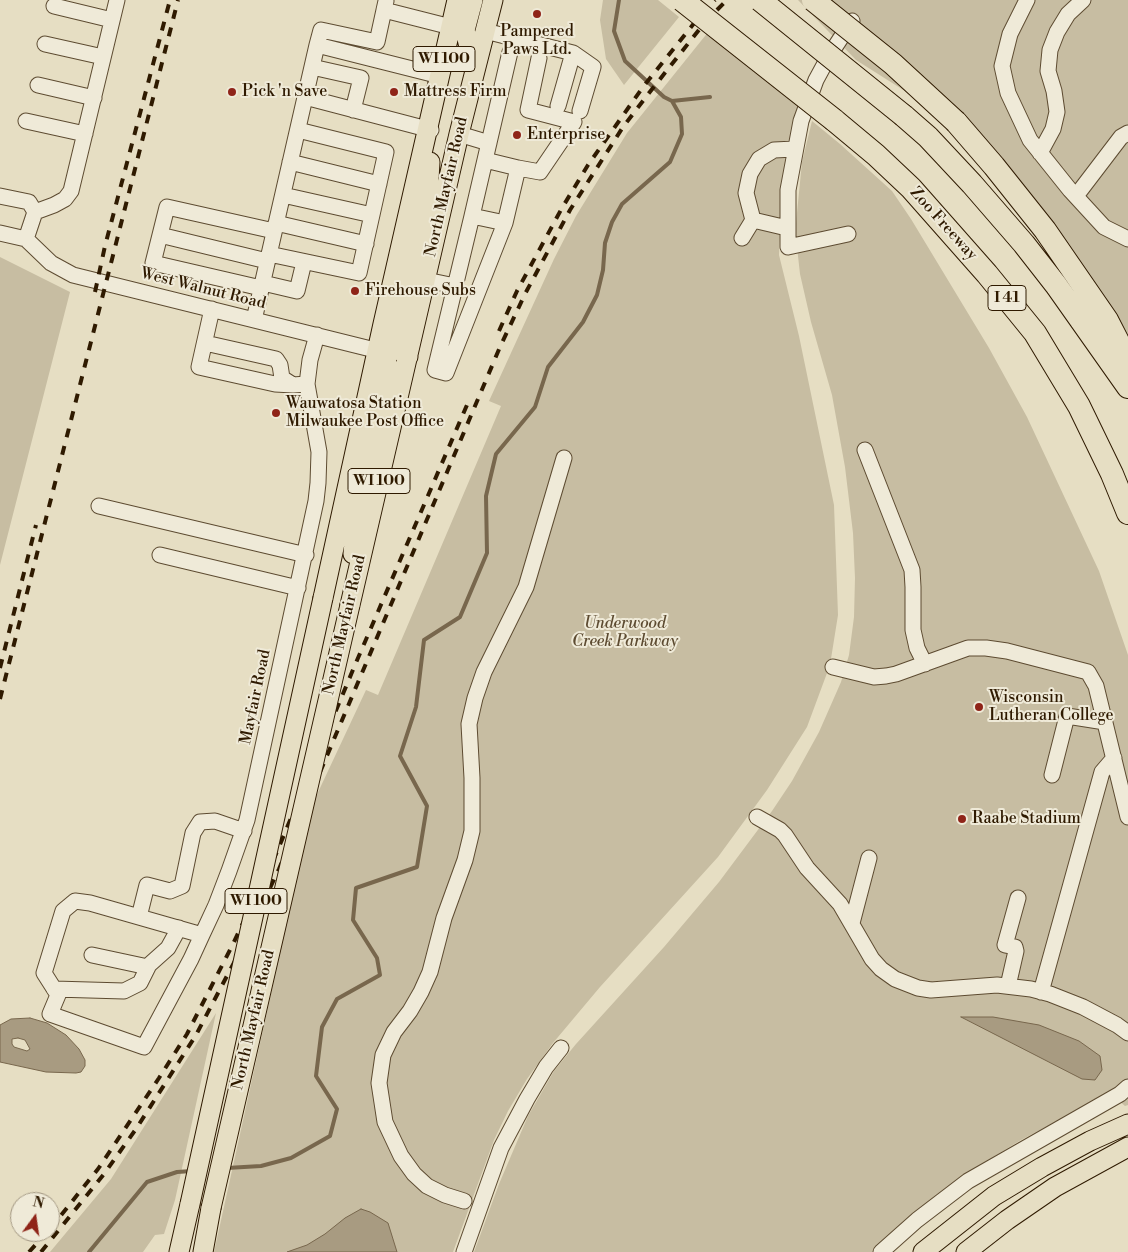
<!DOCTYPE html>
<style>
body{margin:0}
#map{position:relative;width:1128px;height:1252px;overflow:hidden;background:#e6dec3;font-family:"Libre Bodoni",serif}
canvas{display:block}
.north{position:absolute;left:10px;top:1192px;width:50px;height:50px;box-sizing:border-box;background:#efead8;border:1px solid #a29782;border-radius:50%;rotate:14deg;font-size:14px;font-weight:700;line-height:20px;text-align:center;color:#2f1a00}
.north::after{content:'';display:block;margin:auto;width:18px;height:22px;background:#8f2418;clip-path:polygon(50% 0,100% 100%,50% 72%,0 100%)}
</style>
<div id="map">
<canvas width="1128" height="1252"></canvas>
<div class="north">N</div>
</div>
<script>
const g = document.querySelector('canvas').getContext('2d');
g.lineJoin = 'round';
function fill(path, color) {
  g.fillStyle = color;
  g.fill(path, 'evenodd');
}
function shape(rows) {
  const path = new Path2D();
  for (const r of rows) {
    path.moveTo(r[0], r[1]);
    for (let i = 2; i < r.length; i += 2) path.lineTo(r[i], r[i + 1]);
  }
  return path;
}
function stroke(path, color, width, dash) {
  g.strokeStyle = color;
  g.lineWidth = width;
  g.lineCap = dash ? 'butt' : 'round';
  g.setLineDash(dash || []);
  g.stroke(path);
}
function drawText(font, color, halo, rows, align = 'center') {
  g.font = font + ' "Libre Bodoni",serif';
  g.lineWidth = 4;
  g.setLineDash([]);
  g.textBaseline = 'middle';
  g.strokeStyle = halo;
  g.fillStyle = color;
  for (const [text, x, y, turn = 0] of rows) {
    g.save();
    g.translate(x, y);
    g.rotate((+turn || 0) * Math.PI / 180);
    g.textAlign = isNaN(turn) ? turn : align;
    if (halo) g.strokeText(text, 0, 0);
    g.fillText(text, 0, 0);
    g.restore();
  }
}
fill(shape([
 [603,0,658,0,679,17,624,85,606,59,600,20],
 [798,0,1128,0,1128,335,1064,242,927,105,856,60],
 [709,31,799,99,782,178,779,255,799,336,834,505,838,615,830,665,807,727,767,790,718,857,600,987,553,1043,527,1079,508,1111,494,1140,453,1252,214,1252,313,803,366,690,378,695,501,406,489,401,554,259,576,216,627,133],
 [812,121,840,144,892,191,911,219,989,348,1027,417,1099,571,1128,655,1128,1105,1125,1106,1110,1093,1021,1140,985,1162,959,1180,899,1228,872,1252,474,1252,499,1184,528,1116,554,1071,576,1044,664,947,719,882,772,811,792,781,819,732,841,682,849,655,854,617,855,578,853,533,845,467,832,395,811,322,800,274,796,238,796,223,802,162],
 [0,257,70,292,0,565],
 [216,1013,175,1200,164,1234,155,1235,143,1252,50,1252,111,1179]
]), '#c7bda2');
const water = shape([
 [961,1017,993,1017,1039,1025,1079,1041,1100,1056,1102,1070,1095,1080,1082,1079,961,1017],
 [30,1018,47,1023,66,1035,79,1049,85,1060,85,1066,81,1072,76,1073,46,1072,0,1062,0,1025,11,1019,30,1018],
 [18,1038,25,1040,30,1049,27,1051,14,1047,12,1044,12,1039,18,1038],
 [361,1209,370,1212,388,1223,397,1252,287,1252,307,1245,325,1234,345,1218,361,1209]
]);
fill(water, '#a89b81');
stroke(water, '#78674d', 1);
stroke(shape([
 [672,101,710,97],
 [227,1168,261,1166,291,1158,330,1136,337,1109,316,1076,322,1027,337,999,380,975,377,958,353,920,356,888,417,867,427,806,400,756,416,707,424,640,460,617,487,553,486,496,496,454,535,407,548,367,583,322,597,295,603,270,605,243,612,222,622,204,670,162,682,134,681,117,672,101,664,97,625,61,614,31,619,0],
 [89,1252,147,1182,177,1172,192,1171]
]), '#78674d', 4);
const minor = shape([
 [1027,0,1010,34,1002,66,1008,93,1030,140,1070,190,1104,227,1128,239],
 [386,1,384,10,451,27],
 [54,6,112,20],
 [485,31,573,53,593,67,580,111],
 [45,44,103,57],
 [317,45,321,30,377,42,384,10],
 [510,52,472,216,505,223,518,168,540,172,574,122,528,110,539,58],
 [312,67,361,78,353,110],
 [38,85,94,98],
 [305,97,431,130],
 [558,106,573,53],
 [26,121,85,134],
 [459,134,489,143],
 [1040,153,1053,129,1057,112,1054,91,1048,71,1050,50,1057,32,1068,14,1083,0],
 [485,160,518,168],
 [290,162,379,184],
 [283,195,372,215],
 [0,196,29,202,35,212,26,239],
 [1076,196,1121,137,1128,133],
 [35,212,54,205,65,199,71,191,117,0],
 [472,216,435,370,446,373,505,223],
 [753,220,787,228],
 [276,223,366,244],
 [0,233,26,239,51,263,73,275,387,353],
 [848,234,788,247,788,190,801,121,816,80,829,56,852,21],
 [160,235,267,261],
 [742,238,753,220,746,193,750,174,759,159,774,150,795,149],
 [269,254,359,273,386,152,298,130],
 [426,280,455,286],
 [263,283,297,291,304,262],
 [261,288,153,263,167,207,274,231],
 [212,309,199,367,275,384,293,385,307,384],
 [254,320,317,45,440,76],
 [205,343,276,359,280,365,282,378,293,385],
 [865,450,912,570,913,587,913,630,917,648,925,664],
 [99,506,306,555],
 [160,555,298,588],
 [833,667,874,677,886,676,896,674,968,648,986,648,1007,651,1088,672,1096,686,1128,817],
 [1052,775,1067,716,1105,722],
 [757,817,780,830,785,835,807,868,840,904,872,959,881,969,895,979,918,988,931,990,997,985,1031,989,1050,994,1083,1007,1117,1025,1128,1033],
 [139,917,147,885,170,891,182,886,193,833,200,822,215,821,244,831],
 [852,923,869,858],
 [202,935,90,903,75,901,63,911,44,973,58,995,50,1014,144,1047,191,959,202,935,216,905,229,871,247,820,316,501,318,483,319,452,307,384,310,360,317,335],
 [92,955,148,967],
 [1008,986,1016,951,1015,947,1005,945,1018,898],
 [54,989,124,991,140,983,149,965,168,948,179,928],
 [1041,992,1102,772,1114,758],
 [464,1201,445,1195,427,1186,414,1174,401,1156,385,1122,379,1083,383,1055,394,1032,410,1011,421,992,430,972,444,918,465,860,472,831,472,778,469,724,475,698,484,672,526,587,564,458],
 [464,1252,501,1148,527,1099,546,1067,561,1048],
 [881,1252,917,1220,968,1181,1120,1094,1128,1087]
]);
const major = shape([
 [473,0,465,30,474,68],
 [408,357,398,349,396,343,396,333,428,197,430,162],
 [353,554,357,508,387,370,387,363,385,358,377,350],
 [323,598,383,324,457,0],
 [350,605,459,134,493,0],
 [179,1252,190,1204],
 [203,1252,211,1208],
 [923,1252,994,1196,1042,1167,1090,1141,1128,1124],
 [966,1252,1007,1220,1055,1187,1128,1147]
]);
const highway = shape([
 [904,116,928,137,972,184,1024,244,1056,285,1128,387],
 [834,120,876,155,911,188,987,274,1035,333,1079,406,1112,474,1128,513],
 [956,122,994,166,1045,230,1107,320,1128,361]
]);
stroke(minor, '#5d4b31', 17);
stroke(major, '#2f1a00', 21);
stroke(highway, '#2f1a00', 24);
stroke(minor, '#efead8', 15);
stroke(major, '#e6dec3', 19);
stroke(highway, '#e6dec3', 22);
stroke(shape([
 [95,292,105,246,170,0],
 [499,331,517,291,562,208,588,165,643,87,699,17,715,0],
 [0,668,36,525],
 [0,699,178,0],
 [50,1229,98,1169,159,1078,187,1034,232,946,276,854,355,665,467,405],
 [29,1252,47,1232],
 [41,1252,104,1174,136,1129,196,1035,239,953,279,869,500,347,525,294,570,210,623,127,649,93,706,21,727,0]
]), '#2f1a00', 4, [9, 9]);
const majorBridge = shape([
 [190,1204,323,598],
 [211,1208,350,605]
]);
const highwayBridge = shape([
 [682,0,834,120],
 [760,0,904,116],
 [813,0,893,64,956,122]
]);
stroke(majorBridge, '#2f1a00', 21, []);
stroke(highwayBridge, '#2f1a00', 24, []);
stroke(majorBridge, '#e6dec3', 19);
stroke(highwayBridge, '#e6dec3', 22);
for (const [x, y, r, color] of [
 [537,14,5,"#8f2418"],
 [232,92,5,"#8f2418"],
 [394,92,5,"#8f2418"],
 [517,135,5,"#8f2418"],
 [355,291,5,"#8f2418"],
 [276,413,5,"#8f2418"],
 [979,707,5,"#8f2418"],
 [962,819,5,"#8f2418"]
]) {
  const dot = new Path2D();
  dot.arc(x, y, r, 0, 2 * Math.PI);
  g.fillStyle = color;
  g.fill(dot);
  stroke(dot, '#efead8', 2);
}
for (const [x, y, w] of [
 [444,59,62],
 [1007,298,38],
 [379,481,62],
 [256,901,62]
]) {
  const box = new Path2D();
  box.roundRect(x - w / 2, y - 12.5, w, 25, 4);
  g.fillStyle = '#efead8';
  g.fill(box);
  stroke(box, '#2f1a00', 1);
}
drawText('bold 15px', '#2f1a00', null, [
 ["WI 100",444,59],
 ["I 41",1007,298],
 ["WI 100",379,481],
 ["WI 100",256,901]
]);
drawText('16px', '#2f1a00', '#efead8', [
 ["Pampered",537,32,"center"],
 ["Paws Ltd.",537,50,"center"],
 ["Pick 'n Save",242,92],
 ["Mattress Firm",404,92],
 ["Enterprise",527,135],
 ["Firehouse Subs",365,291],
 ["Wauwatosa Station",286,404],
 ["Milwaukee Post Office",286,422],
 ["Wisconsin",989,698],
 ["Lutheran College",989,716],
 ["Raabe Stadium",972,819]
], 'left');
drawText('16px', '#2f1a00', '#efead8', [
 ["North Mayfair Road",447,187,-77],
 ["Zoo Freeway",943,224,48],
 ["West Walnut Road",203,289,14],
 ["North Mayfair Road",345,625,-77],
 ["Mayfair Road",256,697,-78],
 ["North Mayfair Road",254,1020,-77]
]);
drawText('italic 16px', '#5d4b31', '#efead8', [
 ["Underwood",625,624],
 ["Creek Parkway",625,642]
]);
</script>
